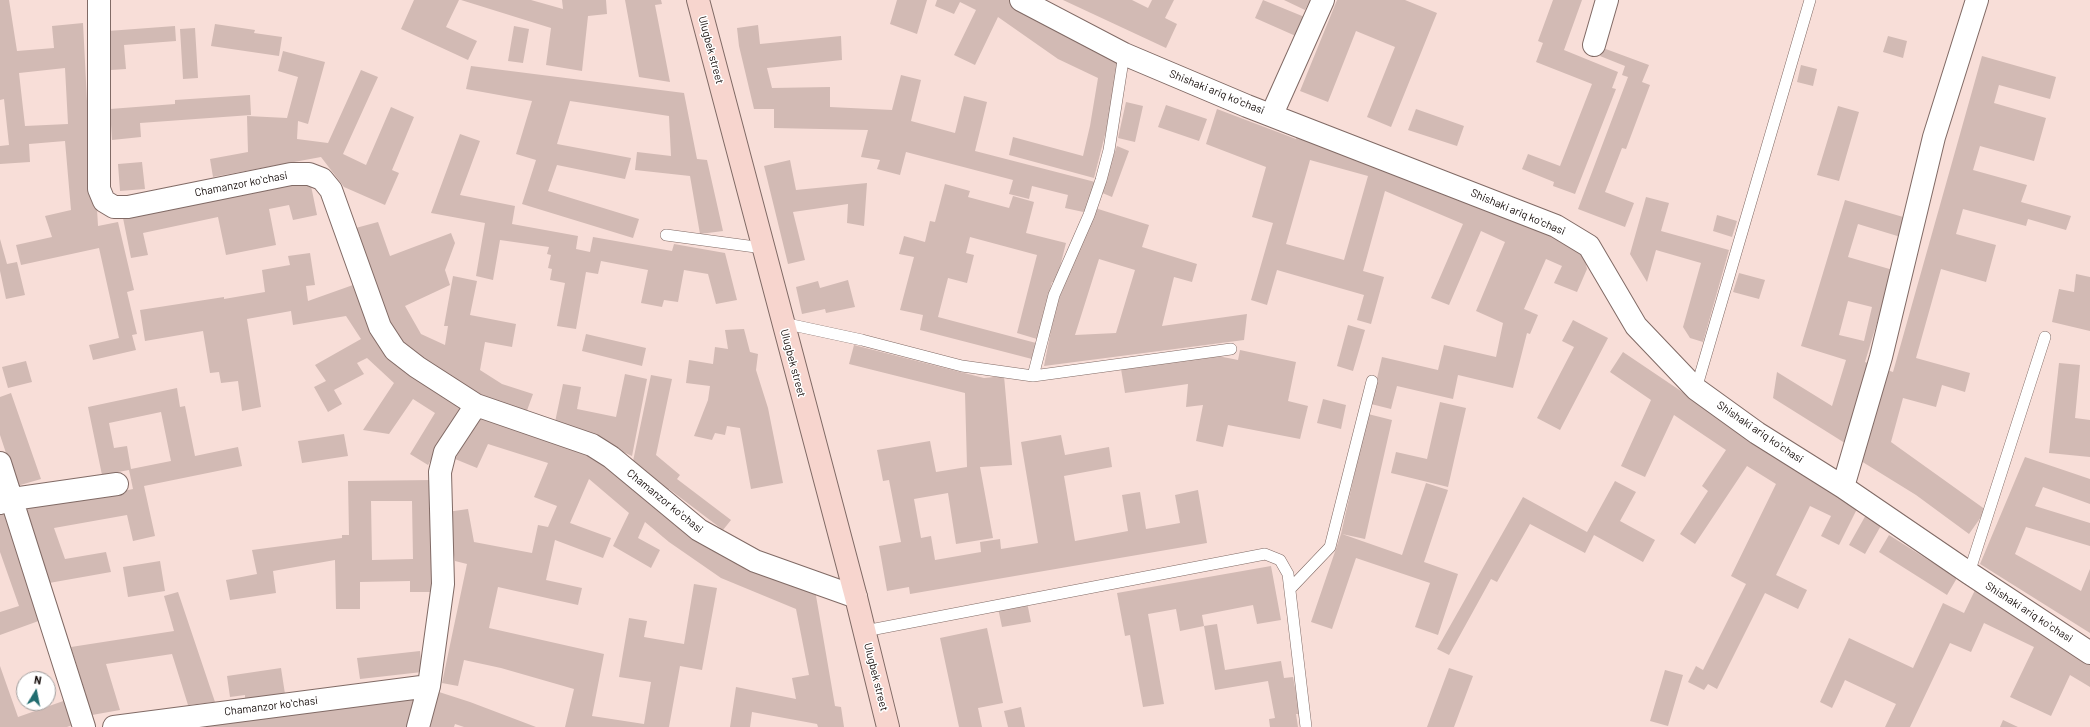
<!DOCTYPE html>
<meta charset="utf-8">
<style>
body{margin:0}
#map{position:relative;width:2090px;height:727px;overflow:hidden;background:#f8ded8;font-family:Barlow,sans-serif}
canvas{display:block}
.north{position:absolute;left:16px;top:671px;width:40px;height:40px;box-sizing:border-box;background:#fff;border:1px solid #a19e9d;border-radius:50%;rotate:10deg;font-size:11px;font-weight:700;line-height:16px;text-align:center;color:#150c0a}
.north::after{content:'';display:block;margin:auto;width:14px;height:18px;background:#216d70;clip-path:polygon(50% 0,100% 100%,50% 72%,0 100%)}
</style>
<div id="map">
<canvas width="2090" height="727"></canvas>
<div class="north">N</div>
</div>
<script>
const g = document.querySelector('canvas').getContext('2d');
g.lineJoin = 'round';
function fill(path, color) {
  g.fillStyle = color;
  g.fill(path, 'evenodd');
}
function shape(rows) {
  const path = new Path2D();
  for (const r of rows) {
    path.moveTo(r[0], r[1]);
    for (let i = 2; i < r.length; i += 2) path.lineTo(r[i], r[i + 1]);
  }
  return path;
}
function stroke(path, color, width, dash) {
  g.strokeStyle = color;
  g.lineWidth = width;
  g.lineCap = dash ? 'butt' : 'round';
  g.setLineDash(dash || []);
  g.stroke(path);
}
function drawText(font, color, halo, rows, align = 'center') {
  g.font = font + ' Barlow,sans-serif';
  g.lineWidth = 3;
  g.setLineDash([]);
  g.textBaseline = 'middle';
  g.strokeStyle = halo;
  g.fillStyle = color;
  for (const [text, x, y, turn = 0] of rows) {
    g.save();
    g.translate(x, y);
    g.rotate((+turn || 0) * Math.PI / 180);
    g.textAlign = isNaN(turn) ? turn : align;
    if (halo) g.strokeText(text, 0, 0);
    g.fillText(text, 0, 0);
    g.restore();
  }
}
fill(shape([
 [0,0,9,0,17,51,54,48,52,26,83,23,89,140,93,140,98,226,118,222,134,290,127,292,137,334,132,335,136,350,93,360,89,345,119,338,99,248,21,265,16,245,52,237,45,216,71,210,65,141,29,144,30,162,0,164,0,146,9,145,4,99,0,100],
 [65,68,68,124,25,126,19,73],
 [414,0,459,0,446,27,477,41,468,60,401,29],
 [461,0,531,0,563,9,562,0,606,0,607,14,588,16,582,71,546,65,551,28],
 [625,0,661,0,662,4,655,5,670,82,639,77],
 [897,0,927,0,917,34,890,24],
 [937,0,1009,0,1069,36,1120,62,1106,131,1094,178,1009,155,1013,137,1083,156,1090,126,1098,78,1058,59,998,17,975,65,954,55,976,10,960,2,954,14,935,6],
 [1063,0,1132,0,1148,8,1152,0,1174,0,1165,18,1177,24,1166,48],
 [1263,0,1307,18,1298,37,1255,18],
 [1284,0,1310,0,1305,10],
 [1337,0,1405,0,1437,13,1391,127,1367,117,1395,47,1356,31,1328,102,1300,91],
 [1553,0,1582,0,1564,50,1618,72,1612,88,1616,89,1575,194,1553,186,1554,182,1522,169,1528,154,1560,166,1592,84,1536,62,1543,43,1538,41],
 [215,24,255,30,254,33,282,37,279,56,211,46],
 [758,25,760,44,841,36,842,60,767,68,772,88,830,87,830,107,892,110,901,75,921,80,911,121,955,133,964,96,987,102,975,151,1099,183,1088,213,1065,208,1068,195,1032,186,1029,199,1009,194,1013,180,906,152,900,175,877,169,880,160,861,157,868,130,774,128,774,109,754,109,739,46,737,28],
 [175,26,176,41,124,45,126,69,111,70,108,31],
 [514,26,529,29,523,63,508,61],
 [195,28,198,78,183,79,180,29],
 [1888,36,1907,41,1903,58,1883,52],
 [1603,48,1649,65,1642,82,1650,85,1626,149,1622,148,1605,192,1634,203,1625,227,1578,209,1628,77,1622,75,1625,66,1600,56],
 [283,51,325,62,308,124,298,121,297,139,328,143,361,70,378,77,343,154,366,165,391,107,414,117,392,170,399,173,385,205,344,187,321,157,213,177,210,159,248,152,247,116,287,118,298,77,278,71],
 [1982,56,2056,77,2050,99,1999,85,1994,103,2046,118,2034,161,1980,146,1973,170,2027,185,2021,202,2071,216,2066,230,2028,219,2026,226,1963,209,1956,234,1996,245,1986,282,1941,269,1916,358,1970,373,1965,392,1942,385,1936,407,1903,398,1891,442,1986,510,1969,534,1916,495,1861,461,1887,370,1893,372],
 [1801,65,1817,69,1813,86,1797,82],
 [471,66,684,93,697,159,707,160,723,231,700,234,690,176,635,170,637,152,671,156,669,116,570,101,557,144,631,158,625,179,557,165,548,191,639,219,633,238,522,204,536,160,516,154,532,101,466,89],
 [250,95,251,115,140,123,141,137,112,140,110,109,175,104,175,100],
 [1126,102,1143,106,1135,142,1118,138],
 [1166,105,1207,119,1199,141,1158,127],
 [1838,106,1859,112,1839,181,1817,175],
 [1217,109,1296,139,1297,135,1582,247,1587,269,1577,292,1554,283,1562,266,1546,259,1524,309,1538,315,1530,334,1527,333,1513,388,1458,375,1453,399,1397,386,1391,409,1371,404,1382,357,1438,370,1444,345,1496,357,1503,323,1476,311,1505,242,1481,231,1449,305,1431,298,1463,224,1385,191,1363,271,1384,277,1371,324,1357,320,1364,295,1277,270,1267,305,1251,300,1273,223,1252,217,1266,167,1206,144],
 [1310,160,1368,176,1344,260,1286,244],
 [1416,109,1464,126,1457,146,1408,130],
 [460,134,480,141,460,195,515,206,512,224,578,236,576,249,590,252,593,237,672,251,674,244,725,253,737,300,716,304,708,274,684,270,678,302,664,300,662,307,641,303,648,270,601,261,598,274,586,272,576,329,557,326,565,283,550,280,552,269,548,268,551,255,547,254,549,247,500,240,493,280,476,276,485,223,431,213],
 [1117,146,1129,151,1112,197,1100,192],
 [790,160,796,190,867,183,864,226,847,223,848,204,793,212,805,260,788,264,764,166],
 [142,162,145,189,120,191,118,164],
 [309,176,317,215,293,220,289,205,269,209,276,245,226,255,218,217,143,233,148,255,131,258,123,218],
 [945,184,970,191,968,197,1009,208,1013,196,1034,202,1026,233,1066,243,1056,283,1052,282,1037,339,1017,333,1037,255,970,237,966,253,974,255,967,283,948,278,938,317,1036,343,1032,359,920,330,923,315,900,310,914,257,899,254,904,236,925,242,930,221,935,222],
 [1646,197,1669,203,1661,231,1729,250,1703,342,1690,338,1683,327,1701,263,1656,250,1647,282,1630,254],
 [1845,200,1910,219,1904,238,1858,224,1848,257,1893,270,1865,362,1873,365,1848,445,1773,398,1777,372,1832,406,1846,360,1801,346],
 [1848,301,1872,307,1864,341,1839,335],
 [1095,208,1149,225,1142,247,1197,264,1192,282,1174,277,1162,326,1247,314,1244,340,1044,366,1056,305,1088,230],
 [1099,259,1135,270,1116,333,1075,335],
 [1717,215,1737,221,1732,237,1713,231],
 [378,222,390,256,451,233,455,243,445,270,450,285,405,306,421,334,445,345,448,326,444,326,453,276,477,281,470,315,516,324,512,347,485,342,480,370,502,384,533,394,525,416,495,406,401,345,379,304,352,229],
 [0,239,7,264,17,262,25,295,6,299,0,271],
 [310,253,315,285,306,286,308,301,353,285,387,346,466,405,428,465,410,454,435,413,413,399,389,434,363,430,394,383,367,358,357,363,364,374,334,390,342,404,328,412,314,387,326,381,315,365,361,339,346,316,293,325,291,311,247,319,261,407,242,411,238,381,221,383,219,372,210,373,203,331,145,341,140,310,224,297,224,299,265,292,262,270,290,265,288,256],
 [1739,273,1765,280,1759,299,1733,292],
 [2076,274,2090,277,2090,331,2052,322,2059,289,2074,292],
 [848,280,855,307,826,313,825,309,802,314,796,287,818,281,820,288],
 [1573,320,1608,338,1560,430,1537,418,1574,347,1562,341],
 [1348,325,1365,330,1353,371,1337,366],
 [744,329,750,352,758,354,756,370,768,408,783,483,751,489,740,428,727,426,725,435,715,433,712,440,694,436,708,400,710,386,686,383,689,360,713,364,715,347,728,349,725,330],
 [586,334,646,348,642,366,582,351],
 [854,345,984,378,1004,376,1012,465,980,467,993,538,956,544,948,493,914,499,921,538,931,536,935,560,981,552,980,542,1000,539,1001,549,1038,543,1021,442,1061,435,1065,455,1109,447,1112,467,1064,476,1075,541,1128,531,1122,495,1140,492,1146,529,1180,523,1175,495,1198,490,1207,543,910,594,909,587,887,591,879,546,901,542,889,480,883,481,877,450,930,441,936,472,967,467,965,393,849,364],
 [1240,350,1296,362,1288,401,1308,406,1300,439,1228,425,1223,447,1196,441,1203,405,1186,407,1188,384,1125,393,1121,369,1213,355,1238,360],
 [1623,352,1761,445,1860,503,1839,545,1821,536,1831,516,1810,506,1776,575,1807,590,1798,609,1765,593,1717,689,1708,684,1704,690,1688,682,1696,666,1703,670,1746,584,1731,576,1776,484,1747,466,1695,544,1680,534,1708,491,1702,486,1726,450,1674,415,1645,477,1621,466,1651,400,1610,372],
 [26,361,32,382,8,388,2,367],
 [2059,363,2080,365,2075,418,2090,420,2090,457,2049,453],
 [625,374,647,379,632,456,555,422,563,384,581,387,577,409,616,417],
 [651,375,672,379,656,455,680,475,677,479,731,520,723,530,669,489,665,494,632,466],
 [177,388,180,407,185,406,195,456,238,447,242,466,144,486,155,536,133,541,127,515,54,528,65,559,106,552,111,572,49,583,23,506,95,497,133,489,129,470,102,475,88,407],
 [161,412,171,461,131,469,127,446,114,448,109,423],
 [11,393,41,479,17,486,0,435,0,397],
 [1323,399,1346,405,1341,429,1317,423],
 [1440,402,1466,408,1448,487,1391,473,1396,452,1427,459],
 [1368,414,1392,420,1365,539,1342,534,1402,555,1426,483,1448,490,1424,562,1458,574,1438,635,1415,627,1430,583,1356,558,1332,629,1311,622,1341,534],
 [478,416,582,445,815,590,835,706,841,707,844,727,818,727,817,724,752,712,750,727,730,727,736,687,796,699,792,678,809,675,796,609,721,578,669,542,645,522,638,538,660,550,651,568,613,546,629,513,589,479,570,523,611,538,603,558,555,540,546,580,582,588,578,605,498,587,489,628,604,654,592,716,644,724,651,682,619,677,629,618,647,621,644,637,684,644,694,584,717,588,702,670,680,666,669,727,565,727,574,689,501,668,464,660,458,686,442,683,467,564,455,561,447,512,468,509,474,542,532,553,538,525,548,527,557,506,534,497,548,463,488,444,477,468,455,459],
 [344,434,348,456,302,463,298,441],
 [2025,457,2090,479,2090,504,2043,487,2035,506,2090,523,2090,546,2026,527,2015,554,2081,591,2090,569,2090,633,1980,564],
 [434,480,435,592,410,592,410,581,360,582,360,609,336,609,335,560,273,571,276,593,230,600,226,580,257,574,252,550,342,538,342,535,349,535,348,481],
 [371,501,412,501,413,559,372,560],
 [1615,481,1636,492,1620,521,1655,540,1643,562,1594,535,1585,553,1530,524,1497,582,1491,579,1449,655,1437,649,1523,497,1587,532],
 [6,510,44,619,0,635,0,612,19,606,0,552,0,512],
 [1867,513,1883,522,1865,554,1849,545],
 [1889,535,1957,578,1947,595,1879,552],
 [160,561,165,591,128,597,123,567],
 [1271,566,1281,620,1257,624,1253,605,1202,615,1204,626,1180,631,1176,609,1148,614,1164,704,1143,707,1130,635,1125,636,1117,593],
 [1975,590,2062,639,2090,660,2090,687,2070,675,2051,716,2010,697,2034,647,1984,623,1971,652,1950,643,1910,727,1885,727,1896,704,1845,680,1832,708,1820,702,1849,638,1913,668,1943,603,1964,613],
 [178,592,215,702,188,705,172,654,106,664,120,710,92,715,71,647,174,631,164,596],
 [1027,602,1031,622,1002,627,998,608],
 [1217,624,1225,670,1281,661,1284,678,1293,677,1300,714,1296,714,1298,727,1270,727,1269,719,1275,718,1268,681,1215,690,1204,626],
 [987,628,1003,703,978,708,982,727,959,727,940,638],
 [420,651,422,672,360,679,357,658],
 [0,666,18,717,69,699,78,723,67,727,0,727],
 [281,668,285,694,245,700,245,695,230,697,227,676],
 [1449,668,1473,676,1454,727,1427,727],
 [1665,670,1683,675,1668,726,1650,721],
 [439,692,470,702,536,727,464,727,455,724,454,727,429,727],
 [417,695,409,727,187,727],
 [1021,707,1025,727,1008,727,1004,711],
 [2003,720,2018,727,2000,727]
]), '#d2bab4');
const lane = shape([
 [666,235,763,248],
 [783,323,862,340,962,366,1033,376,1231,349],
 [1033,376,1054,295,1089,215,1101,180,1109,150,1124,54],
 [1696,389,1810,0],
 [1969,573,2045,337],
 [1290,589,1330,547,1372,381],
 [865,631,1265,554,1280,560,1288,574,1306,727]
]);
const street = shape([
 [99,0,99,189,104,201,114,207,128,207,291,174,309,174,322,179,331,190,380,327,395,350,417,367,476,405,592,445,611,457,699,530,755,561,856,597],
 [1021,0,1124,54,1247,106,1556,226,1589,246,1636,326,1696,389,1757,433,1843,487,1969,573,2090,653],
 [1594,45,1607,0],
 [1272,114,1323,0],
 [0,463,84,727],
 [1843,487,1881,357,1934,137,1977,0],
 [0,503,13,499,117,484],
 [114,727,429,686],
 [418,727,429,686,443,584,440,472,445,452,476,405]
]);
const secondary = shape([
 [698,0,856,597,888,727]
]);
stroke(lane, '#806a65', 12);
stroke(street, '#806a65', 24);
stroke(secondary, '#806a65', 24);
stroke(lane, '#fff', 11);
stroke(street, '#fff', 22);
stroke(secondary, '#f7d5ce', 22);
drawText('11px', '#150c0a', '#fff', [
 ["Ulugbek street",711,50,75],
 ["Shishaki ariq koʻchasi",1217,92,22],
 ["Chamanzor koʻchasi",241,184,-11],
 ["Shishaki ariq koʻchasi",1518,212,23],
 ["Ulugbek street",793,363,75],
 ["Shishaki ariq koʻchasi",1760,432,34],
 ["Chamanzor koʻchasi",665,501,39],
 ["Shishaki ariq koʻchasi",2029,612,33],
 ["Ulugbek street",876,677,76],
 ["Chamanzor koʻchasi",271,706,-7]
]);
</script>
